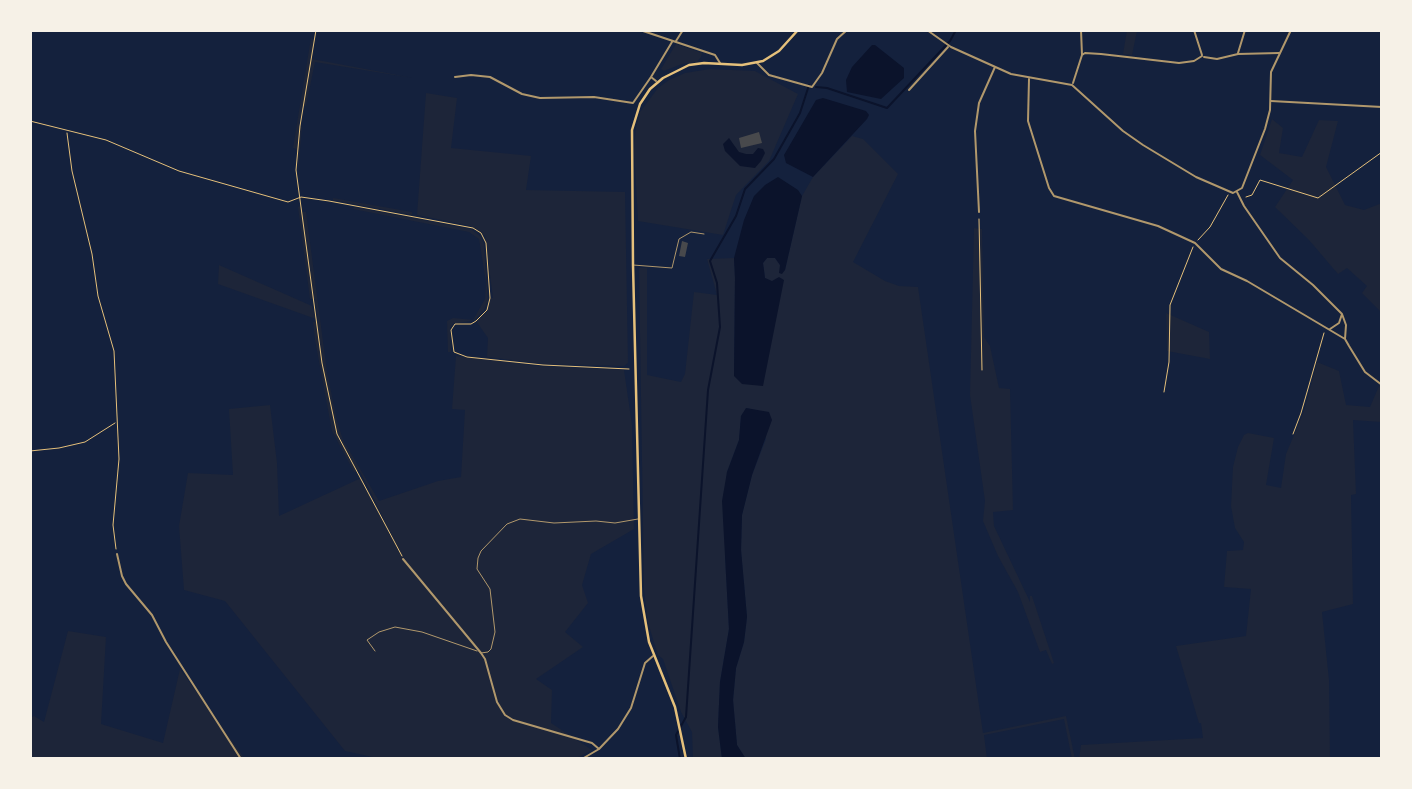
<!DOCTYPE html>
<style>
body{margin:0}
#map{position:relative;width:1412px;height:789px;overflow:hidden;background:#14213d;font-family:"Alegreya Sans",sans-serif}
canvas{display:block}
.frame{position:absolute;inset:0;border:32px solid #f6f1e7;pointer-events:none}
</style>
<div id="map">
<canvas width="1412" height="789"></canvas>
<div class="frame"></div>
</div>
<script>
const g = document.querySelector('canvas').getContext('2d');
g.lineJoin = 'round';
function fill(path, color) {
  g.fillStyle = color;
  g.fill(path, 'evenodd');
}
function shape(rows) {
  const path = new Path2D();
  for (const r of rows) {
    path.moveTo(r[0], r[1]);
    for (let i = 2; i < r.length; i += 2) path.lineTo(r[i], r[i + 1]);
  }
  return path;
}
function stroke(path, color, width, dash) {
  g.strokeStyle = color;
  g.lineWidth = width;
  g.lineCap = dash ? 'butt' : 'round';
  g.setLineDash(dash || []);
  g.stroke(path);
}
fill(shape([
 [1127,30,1151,30,1151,32,1137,31,1132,55,1123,54],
 [311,38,314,39,312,59,413,78,315,62,306,106,302,106,299,126,302,127,299,160,300,188,297,149,293,148],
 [676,44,702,53,701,57,697,62,682,64,664,71,661,69],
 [710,69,755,71,798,94,769,161,736,195,723,235,638,221,634,149,636,128,640,112,658,88,669,80,685,73],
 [426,93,457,98,451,148,531,156,526,190,625,192,628,363,624,366,544,364,487,357,488,338,476,321,487,310,490,298,493,298,485,236,471,226,417,215],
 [1272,119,1283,128,1279,153,1302,157,1319,120,1338,121,1326,167,1345,205,1364,210,1382,203,1382,313,1362,293,1367,286,1347,268,1338,274,1309,240,1275,207,1293,180,1260,155],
 [852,136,863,139,898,174,853,262,885,281,899,286,918,287,983,733,1066,716,1075,759,1072,759,1064,719,984,735,987,759,746,759,737,745,733,700,736,668,744,642,747,617,741,550,742,515,752,475,766,439,755,410,747,408,741,416,739,440,727,472,725,556,729,629,720,682,718,727,722,759,693,759,692,732,681,712,663,659,658,655,648,623,644,590,639,268,647,268,647,375,681,382,685,374,694,292,717,295,707,259,734,258,735,278,734,376,772,282,765,278,763,263,767,258,775,258,780,265,781,269,785,270,802,196,813,177],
 [333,198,412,212,412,215,333,200],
 [300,206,301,212,306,212,327,372,337,421,343,440,379,501,438,481,461,477,465,410,452,409,456,356,538,366,624,370,632,425,634,529,591,554,582,585,588,603,565,632,583,647,536,679,552,690,551,723,592,750,575,759,382,759,345,751,225,601,184,590,179,526,188,473,233,475,229,409,270,405,277,463,279,516,361,478,397,546,368,487,359,470,354,472,332,431,315,340,313,322,318,321,315,299,310,299,298,207],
 [354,207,471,229,481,237,484,244,488,301,484,310,475,320,453,324,450,328,451,352,448,352,447,321,453,318,473,320,485,299,486,282,479,239,469,232,353,209],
 [974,228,982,229,984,337,990,346,999,388,1010,389,1013,510,993,512,994,526,1030,602,1030,596,1032,596,1054,663,1052,664,1046,650,1040,652,1018,592,998,556,983,521,985,501,970,395],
 [219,265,312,306,316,319,218,284],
 [1166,313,1209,332,1210,359,1167,351],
 [1317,362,1339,371,1346,405,1370,407,1379,386,1382,388,1382,422,1353,420,1356,494,1351,495,1353,604,1322,612,1329,680,1330,759,1079,759,1081,745,1203,738,1201,723,1199,723,1176,646,1246,636,1251,589,1224,587,1227,551,1243,550,1244,542,1235,528,1231,506,1233,467,1238,447,1244,435,1248,433,1274,438,1266,485,1281,488,1286,454,1304,411],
 [68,631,106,637,101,724,163,743,180,669,245,759,30,759,30,718,34,716,44,722]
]), '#1d2539');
fill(shape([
 [872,45,875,45,904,68,904,78,881,99,847,92,846,80,852,67],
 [823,98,866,111,869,115,867,119,813,177,786,163,784,155,816,100],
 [729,138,739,152,746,154,753,154,758,148,763,149,765,153,761,161,755,168,740,166,725,151,723,144],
 [778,177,798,190,802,196,785,270,782,274,779,273,780,265,775,258,767,258,763,263,765,278,772,281,779,277,784,280,763,386,742,384,734,376,735,278,734,258,744,220,754,196,765,185],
 [746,408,769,412,772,420,752,475,742,515,741,550,747,617,744,642,736,668,733,700,737,745,746,759,722,759,718,727,720,682,729,629,722,501,727,472,739,440,741,416]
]), '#0b132b');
stroke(shape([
 [816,87,827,88,887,108,950,41,956,30],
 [680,759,676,735,686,717,708,390,720,327,717,283,710,261,736,216,745,189,774,159,800,113,809,85]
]), '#0b132b', 2);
fill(shape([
 [759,132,762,143,741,148,739,138],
 [682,241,688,243,685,257,679,256]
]), '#48494c');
stroke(shape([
 [316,30,300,126,296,170,322,363,337,434,402,556],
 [30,121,106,140,179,171,288,202,301,197,329,201,473,228,481,233,486,243,490,298,487,310,476,321,471,324,455,324,451,330,454,352,467,357,543,365,629,369],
 [67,133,72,171,92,254,98,296,114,351,119,459,113,525,116,549],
 [1246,197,1252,195,1260,180,1318,198,1382,152],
 [979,219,982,370],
 [1198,240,1210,227,1228,195],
 [1164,392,1169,362,1170,305,1193,247],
 [1293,434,1301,413,1324,333],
 [30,451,59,448,85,442,115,423]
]), '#e5c07b', 1);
stroke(shape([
 [633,265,672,268,679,239,691,232,704,234],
 [375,651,367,640,379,632,395,627,422,632,477,651],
 [481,653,488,652,491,649,495,632,490,589,477,569,478,558,481,551,507,524,520,519,554,523,596,521,615,523,638,519]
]), '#b1986c', 1);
stroke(shape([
 [640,30,715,55,720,63],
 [1194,30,1202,55],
 [676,41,683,30],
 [1238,53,1245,30],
 [1082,55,1085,53,1101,54,1179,63,1194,61,1202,56],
 [1204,57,1217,59,1238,54,1279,53],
 [757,63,769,75,812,87,822,73,837,39,847,30],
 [455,77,471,75,490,77,522,94,540,98,594,97,633,103,651,77],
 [1029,79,1028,121,1049,188,1054,196,1158,226,1195,243,1221,269,1247,281,1345,339],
 [656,81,651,77,672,42],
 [1073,83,1082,55,1081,30],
 [909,90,948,47],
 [1271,101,1382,107],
 [1237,192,1244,206,1280,258,1313,285,1342,314],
 [979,212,975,131,979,103,995,67],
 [1330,329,1339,323,1342,314,1346,325,1345,339,1349,346,1365,372,1382,385],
 [117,554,122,576,126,584,152,615,166,642,241,759],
 [403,559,481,653,485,659,497,702,505,715,513,720,592,743,599,749],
 [582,759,599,749,618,729,631,708,645,663,653,656]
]), '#b1986c', 2);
stroke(shape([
 [927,30,951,47,1011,74,1072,85,1123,131,1143,145,1196,177,1233,193,1242,188,1265,129,1270,110,1271,72,1291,30]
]), '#b1986c', 2);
stroke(shape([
 [686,759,675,707,649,642,641,596,633,265,632,130,640,104,650,89,663,78,689,65,704,63,742,65,763,61,779,51,798,30]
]), '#e5c07b', 2.5);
</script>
